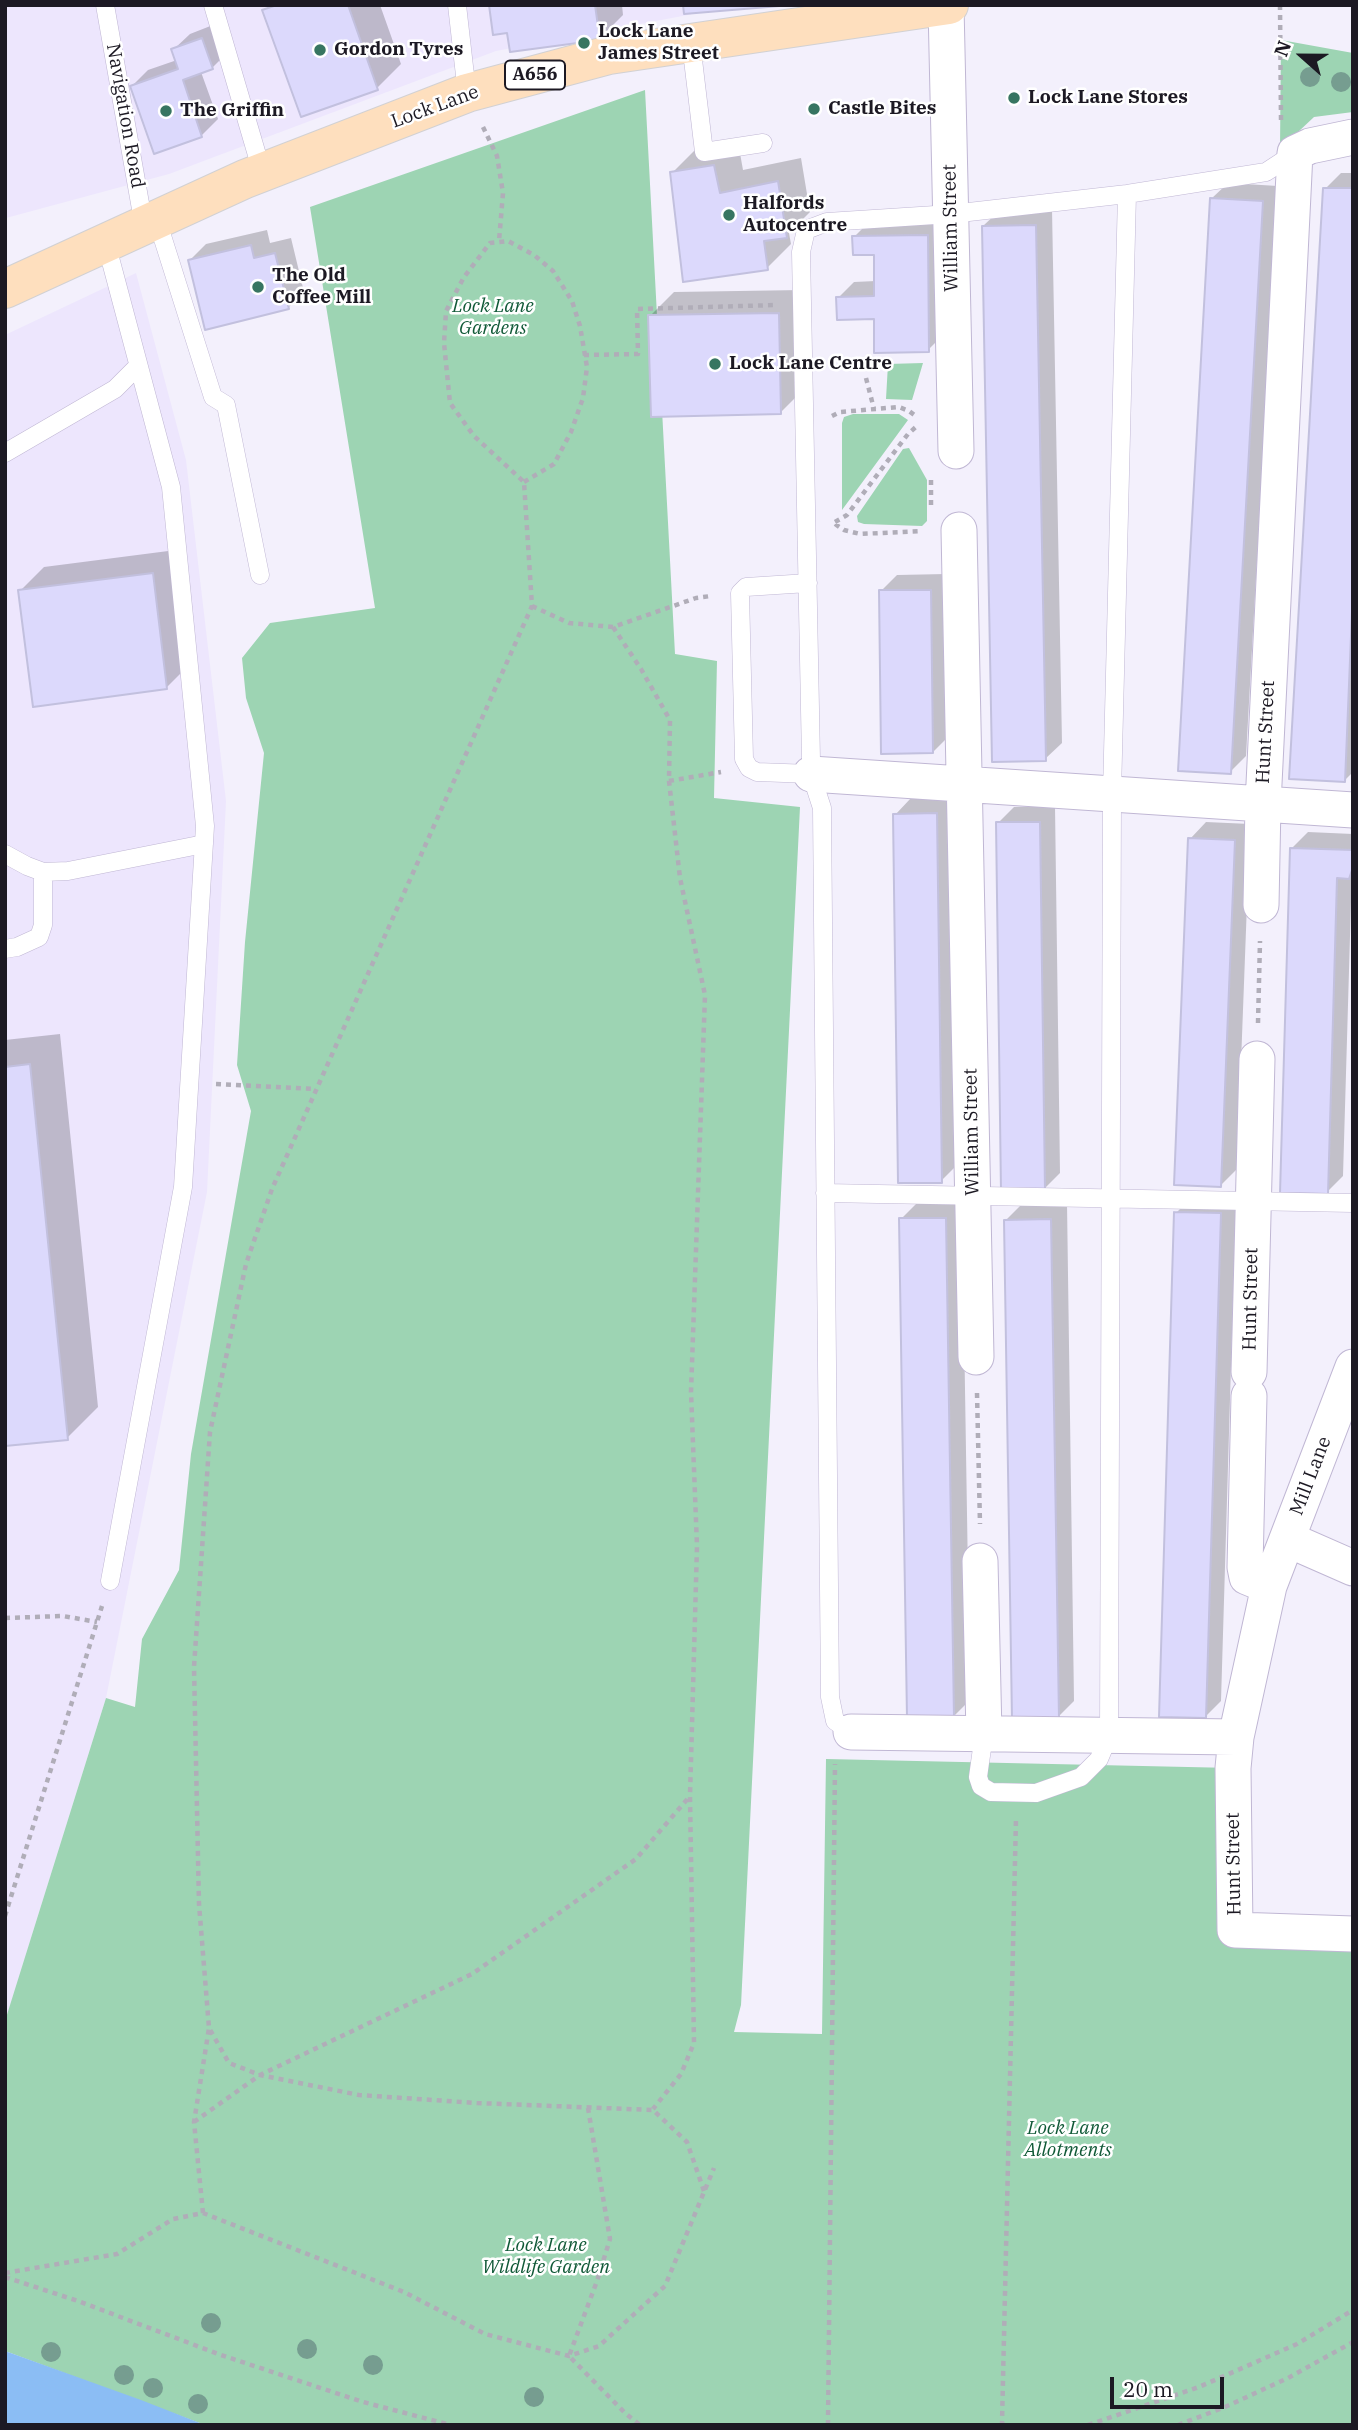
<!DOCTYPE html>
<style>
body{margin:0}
#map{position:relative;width:1358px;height:2430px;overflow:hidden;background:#f3f0fc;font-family:"IBM Plex Serif",serif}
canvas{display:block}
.frame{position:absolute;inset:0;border:7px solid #1c1923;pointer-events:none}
.north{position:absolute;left:1267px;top:21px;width:70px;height:70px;-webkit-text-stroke:5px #fff;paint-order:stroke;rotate:291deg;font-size:19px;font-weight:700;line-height:28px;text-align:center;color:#1c1923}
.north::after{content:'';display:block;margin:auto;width:24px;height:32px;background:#1c1923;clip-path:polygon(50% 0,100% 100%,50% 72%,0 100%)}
.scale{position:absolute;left:1110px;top:2377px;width:114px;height:32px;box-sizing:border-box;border:4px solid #1c1923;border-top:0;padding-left:9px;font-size:21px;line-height:24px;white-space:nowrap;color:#1c1923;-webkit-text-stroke:5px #fff;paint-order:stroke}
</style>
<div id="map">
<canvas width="1358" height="2430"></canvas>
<div class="frame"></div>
<div class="north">N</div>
<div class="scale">20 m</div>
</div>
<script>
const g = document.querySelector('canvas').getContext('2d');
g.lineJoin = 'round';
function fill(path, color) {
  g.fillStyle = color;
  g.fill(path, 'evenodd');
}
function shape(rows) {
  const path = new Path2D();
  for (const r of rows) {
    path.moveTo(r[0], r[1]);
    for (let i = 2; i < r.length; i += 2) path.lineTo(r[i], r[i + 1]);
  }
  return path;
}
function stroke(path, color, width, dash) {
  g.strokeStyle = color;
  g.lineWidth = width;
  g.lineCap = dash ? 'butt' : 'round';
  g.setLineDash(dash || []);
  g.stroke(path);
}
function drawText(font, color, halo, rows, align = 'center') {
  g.font = font + ' "IBM Plex Serif",serif';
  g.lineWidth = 5;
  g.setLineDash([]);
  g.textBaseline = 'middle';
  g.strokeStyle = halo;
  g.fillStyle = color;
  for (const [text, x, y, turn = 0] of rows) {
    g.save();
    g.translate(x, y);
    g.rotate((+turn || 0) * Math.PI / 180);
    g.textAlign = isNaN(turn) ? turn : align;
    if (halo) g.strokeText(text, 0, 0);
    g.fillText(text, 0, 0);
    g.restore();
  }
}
fill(shape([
 [5,5,741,5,496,51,169,174,6,218],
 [136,273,186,460,226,801,207,1192,106,1698,5,2021,5,335]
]), '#ede6fd');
fill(shape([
 [1281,40,1353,53,1353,112,1314,117,1280,149],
 [645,90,675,654,717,661,714,798,800,807,741,2005,734,2032,822,2034,826,1759,1233,1768,1235,1930,1353,1935,1353,2425,205,2425,5,2351,5,2021,106,1698,135,1707,142,1639,179,1570,191,1454,251,1111,237,1065,245,942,264,753,246,698,242,658,270,623,375,608,310,207],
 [923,363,912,400,886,399,888,364],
 [853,414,899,414,908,420,842,510,842,423,844,417],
 [909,448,927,480,927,521,922,526,864,524,858,522,857,516,903,449]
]), '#9dd4b3');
fill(shape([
 [5,2351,141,2400,205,2425,5,2425]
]), '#8bbdf4');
fill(shape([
 [270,5,380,5,401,64,377,88,264,11],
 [491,5,622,5,623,15,599,39,509,31],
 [218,23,228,52,212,68,201,72,218,119,202,135,155,151,132,86,148,70,177,60,173,50,190,34],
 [738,142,743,170,801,158,810,212,789,233,791,244,767,268,672,173,696,149],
 [1341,173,1353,173,1353,772,1345,780,1325,189],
 [1228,183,1278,186,1246,756,1230,772,1211,199],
 [1052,209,1062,743,1045,759,983,226,1000,210],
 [943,220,944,334,928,350,875,317,838,298,854,282,876,281,875,253,854,237,870,221],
 [267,230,270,243,291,238,304,292,288,308,190,260,206,244],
 [802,290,805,388,781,412,650,316,674,292],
 [176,550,190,664,166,688,20,591,44,567],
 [946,574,949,736,933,752,881,591,897,575],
 [911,798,952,798,957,1165,941,1181,895,815],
 [1055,806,1060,1173,1044,1189,998,823,1014,807],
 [1206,822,1250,824,1237,1169,1221,1185,1190,839],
 [1308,832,1353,834,1343,1176,1327,1192,1292,848],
 [60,1034,98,1407,67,1438,5,1444,5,1040],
 [1192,1197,1236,1198,1221,1701,1205,1717,1176,1213],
 [962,1202,970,1700,954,1716,901,1219,917,1203],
 [1067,1203,1074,1701,1058,1717,1006,1220,1022,1204]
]), '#0003');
const building = shape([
 [277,5,348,5,378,90,301,117,262,10,277,5],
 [489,5,595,5,600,40,510,52,507,33,493,35,489,5],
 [683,5,780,5,780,6,684,14,683,5],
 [202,38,213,69,183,80,202,137,154,154,130,86,178,69,171,49,202,38],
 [714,165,720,193,778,181,787,238,764,241,768,270,683,282,670,172,714,165],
 [1323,188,1353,188,1353,587,1345,782,1289,779,1323,188],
 [1210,198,1263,201,1231,774,1178,771,1210,198],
 [1036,225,1046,761,992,762,982,226,1036,225],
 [928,235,929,352,874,353,874,319,837,320,836,297,874,296,874,255,853,255,852,236,928,235],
 [251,245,254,258,275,253,289,309,205,330,188,260,251,245],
 [779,313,781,414,651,417,648,315,779,313],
 [153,573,167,689,33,707,18,590,153,573],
 [879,590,931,590,933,753,881,754,879,590],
 [937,813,942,1183,898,1183,893,814,937,813],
 [996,822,1040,822,1045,1191,1001,1192,996,822],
 [1188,838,1235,840,1221,1187,1174,1185,1188,838],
 [1290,848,1353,850,1353,867,1349,879,1337,878,1328,1194,1280,1193,1290,848],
 [30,1064,68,1440,5,1446,5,1067,30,1064],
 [1174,1212,1221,1213,1206,1718,1159,1717,1174,1212],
 [899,1218,946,1218,954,1718,907,1718,899,1218],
 [1051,1219,1059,1719,1012,1720,1004,1220,1051,1219]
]);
fill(building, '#dcd9fc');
stroke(building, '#c2c0de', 2);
const service = shape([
 [105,5,144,226],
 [213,5,262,172],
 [457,5,467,93],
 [691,43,704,152,763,143],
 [157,220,213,397,226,405,260,575],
 [106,243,171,487,205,826,183,1187,110,1581],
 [5,453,115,389,138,366],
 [808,583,746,587,740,593,744,759,749,768,757,772,811,774],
 [5,854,27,866,43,872,68,871,204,844],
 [5,949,17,947,39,937,43,925,43,872],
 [825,1193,1353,1203],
 [851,1732,835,1721,830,1697,822,808,811,774,811,760,801,252,806,230,827,222,951,214,1127,194,1266,172,1295,153],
 [984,1734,978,1777,981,1786,991,1792,1036,1793,1081,1777,1099,1759,1109,1735,1112,793,1127,194]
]);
const minor = shape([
 [946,6,956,451],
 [959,530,976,1357],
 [811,774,1353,810],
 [1261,905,1263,804,1295,153,1310,146,1353,137],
 [1353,1367,1269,1586,1236,1737,1233,1768,1235,1930,1353,1934],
 [1249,1372,1257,1059],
 [1249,1396,1245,1567,1247,1577,1269,1586],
 [1287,1539,1353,1568],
 [980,1561,984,1734],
 [851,1732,1236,1737]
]);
const primary = shape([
 [5,289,245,179,467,93,609,55,949,5]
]);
stroke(service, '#c0b7d4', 19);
stroke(minor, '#c0b7d4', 37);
stroke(primary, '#d2d1d3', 40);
stroke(shape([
 [1280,5,1281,120],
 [483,127,497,156,503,193,499,241],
 [584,355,638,354,637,309,776,305],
 [866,378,874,409],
 [832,416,840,412,899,407,909,411,917,417],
 [524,482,554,464,571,432,583,398,587,367,580,326,572,301,553,271,534,255,508,241,490,243,464,277,446,311,444,343,450,403,474,436,524,482,532,606,272,1189,246,1264,210,1432,194,1667,199,1904,209,2028,229,2063,260,2075,359,2095,477,2103,653,2110,687,2142,704,2191],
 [931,505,931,479],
 [835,522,847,515,908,434,917,426],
 [835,524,844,530,860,534,921,531],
 [532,606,569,623,613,627,696,598,711,596],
 [613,627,641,669,670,720,669,781,680,878,705,995,691,1392,697,1546,690,1796,694,2043,681,2074,653,2109],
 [669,781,721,772],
 [1258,1023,1260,941],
 [216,1084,316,1089],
 [977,1393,980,1524],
 [5,1618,63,1616,97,1622],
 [5,1916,102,1606],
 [588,2108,610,2239,597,2281,569,2356,625,2413,640,2425],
 [194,2122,260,2075,472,1974,636,1859,690,1796],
 [203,2213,194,2122,209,2028],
 [5,2273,117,2254,173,2219,203,2213,404,2292,485,2334,569,2356,599,2346,665,2286,714,2168],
 [5,2277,78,2301,221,2355,363,2402,451,2425],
 [828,2425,835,1764],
 [1004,2425,1002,2423,1016,1818],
 [1088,2425,1199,2387,1297,2344,1353,2310],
 [1178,2425,1225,2407,1288,2378,1353,2342]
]), '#b0adb8', 4.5, [5, 5]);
stroke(service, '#fff', 18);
stroke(minor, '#fff', 35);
stroke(primary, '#fedfbe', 38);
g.fillStyle = '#769d90';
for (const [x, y] of [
 [1310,77],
 [1341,82],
 [211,2323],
 [307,2349],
 [51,2352],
 [373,2365],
 [124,2375],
 [153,2388],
 [534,2397],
 [198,2404]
]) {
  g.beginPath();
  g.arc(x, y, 10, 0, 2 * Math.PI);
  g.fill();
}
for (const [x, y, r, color] of [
 [584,43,7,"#377561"],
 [320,50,7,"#377561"],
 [1014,98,7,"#377561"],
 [814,109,7,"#377561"],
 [166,111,7,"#377561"],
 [729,215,7,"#377561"],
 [258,287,7,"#377561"],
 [715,364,7,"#377561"]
]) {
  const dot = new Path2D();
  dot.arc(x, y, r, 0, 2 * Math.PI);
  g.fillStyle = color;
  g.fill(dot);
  stroke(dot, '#fff', 2.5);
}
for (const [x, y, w] of [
 [535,75,60]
]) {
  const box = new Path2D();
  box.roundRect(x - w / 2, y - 14.5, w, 29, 5);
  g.fillStyle = '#fff';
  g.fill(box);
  stroke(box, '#1c1923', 2);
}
drawText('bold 18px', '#1c1923', null, [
 ["A656",535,75]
]);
drawText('bold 19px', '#1c1923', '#fff', [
 ["Lock Lane",598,32],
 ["James Street",598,54],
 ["Gordon Tyres",334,50],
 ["Lock Lane Stores",1028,98],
 ["Castle Bites",828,109],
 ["The Griffin",180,111],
 ["Halfords",743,204],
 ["Autocentre",743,226],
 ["The Old",272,276],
 ["Coffee Mill",272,298],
 ["Lock Lane Centre",729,364]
], 'left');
drawText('19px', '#1c1923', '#fff', [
 ["Lock Lane",435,107,-20],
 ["Navigation Road",125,116,80],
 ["William Street",951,228,-91],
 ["Hunt Street",1266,732,-87],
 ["William Street",972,1132,-91],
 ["Hunt Street",1251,1299,-89],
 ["Mill Lane",1311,1476,-69],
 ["Hunt Street",1234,1864,-91]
]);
drawText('italic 19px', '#105937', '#fff', [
 ["Lock Lane",493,307],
 ["Gardens",493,329],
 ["Lock Lane",1068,2129],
 ["Allotments",1068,2151],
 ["Lock Lane",546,2246],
 ["Wildlife Garden",546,2268]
]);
</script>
